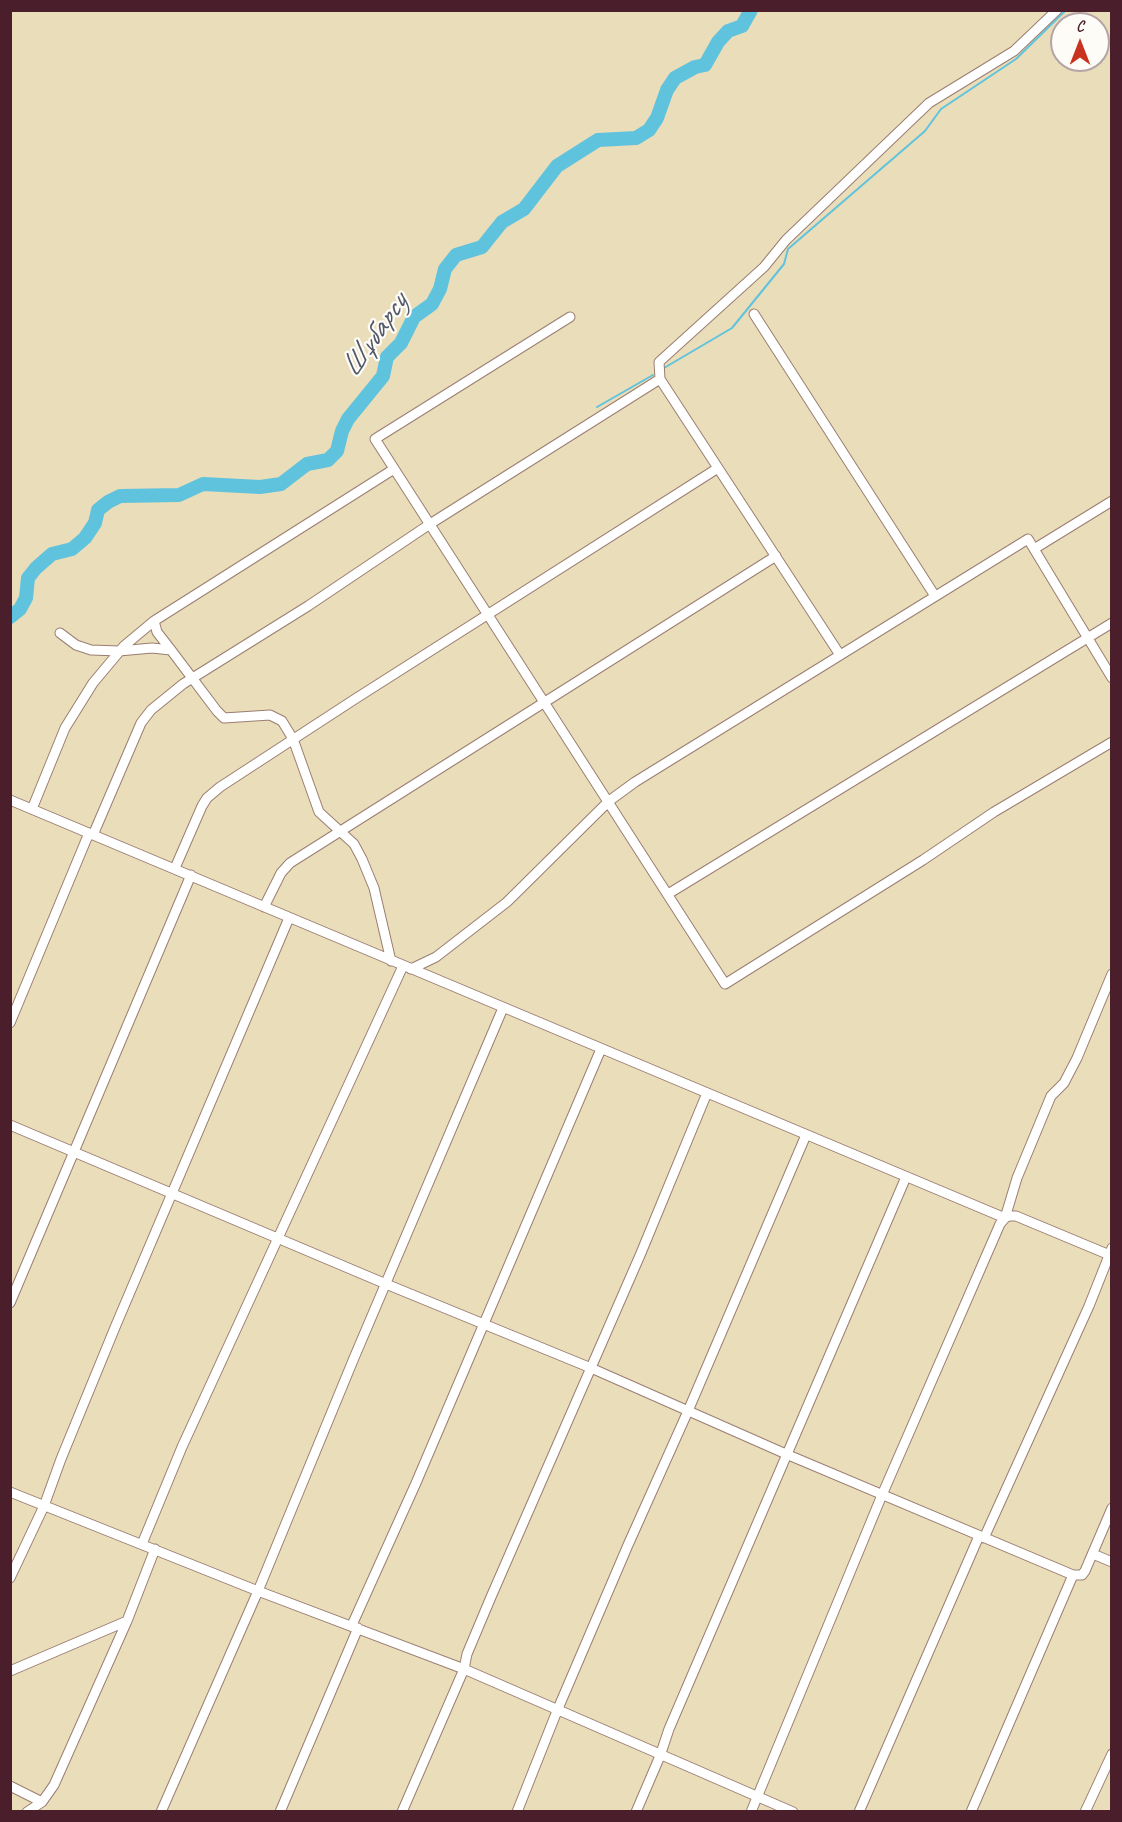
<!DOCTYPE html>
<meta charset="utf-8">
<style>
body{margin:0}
#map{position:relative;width:1122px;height:1822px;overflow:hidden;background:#eaddb9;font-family:Caveat,sans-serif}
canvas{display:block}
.frame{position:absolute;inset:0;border:12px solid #4a1f2b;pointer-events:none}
.north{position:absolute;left:1050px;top:12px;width:60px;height:60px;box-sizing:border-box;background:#fdfcf7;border:2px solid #b5a4a5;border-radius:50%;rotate:0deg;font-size:16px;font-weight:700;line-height:24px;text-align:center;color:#4a1f2b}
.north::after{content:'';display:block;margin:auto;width:21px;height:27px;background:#c8321e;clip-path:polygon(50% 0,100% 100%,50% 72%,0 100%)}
</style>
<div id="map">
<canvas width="1122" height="1822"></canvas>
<div class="frame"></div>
<div class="north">С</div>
</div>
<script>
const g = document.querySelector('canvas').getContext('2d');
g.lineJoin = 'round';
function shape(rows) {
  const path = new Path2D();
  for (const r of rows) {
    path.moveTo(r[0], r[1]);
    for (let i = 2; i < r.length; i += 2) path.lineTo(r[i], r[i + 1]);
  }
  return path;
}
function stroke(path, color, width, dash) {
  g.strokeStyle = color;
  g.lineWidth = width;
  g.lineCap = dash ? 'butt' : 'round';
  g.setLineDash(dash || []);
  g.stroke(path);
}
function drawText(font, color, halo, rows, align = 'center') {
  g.font = font + ' Caveat,sans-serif';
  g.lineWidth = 4.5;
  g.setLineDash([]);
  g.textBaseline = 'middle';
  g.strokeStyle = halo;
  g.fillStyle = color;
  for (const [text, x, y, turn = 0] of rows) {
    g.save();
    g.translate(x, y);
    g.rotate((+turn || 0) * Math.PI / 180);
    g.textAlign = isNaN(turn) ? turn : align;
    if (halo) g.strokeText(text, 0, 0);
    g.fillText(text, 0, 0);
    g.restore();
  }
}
stroke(shape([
 [664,368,732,328,784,264,788,249,925,131,941,109,1016,59,1066,10],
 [597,407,653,375]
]), '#60c3de', 2);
stroke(shape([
 [10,617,20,609,26,598,28,578,36,568,52,554,72,549,85,538,95,523,98,510,108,502,120,496,179,495,203,484,260,487,281,484,307,464,328,460,337,451,342,431,348,419,383,376,387,357,401,343,414,317,432,304,440,289,445,269,456,255,482,247,502,222,524,209,557,166,598,140,636,138,649,130,657,118,667,90,675,78,695,67,705,65,718,42,728,31,742,26,751,10]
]), '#60c3de', 14);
const minor = shape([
 [754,314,935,596],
 [570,317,375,439,725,984,923,860,994,812,1112,742],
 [1034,549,1112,501],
 [154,621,157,632,171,650,217,711,224,718,270,715,282,721,293,739,319,812,354,844,362,859,374,888,391,961],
 [60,633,76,645,91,650,119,651,152,648,171,650],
 [840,655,660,379,659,362,764,267,786,240,929,103,1014,51,1057,10],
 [10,800,1005,1218,1009,1216,1016,1216,1112,1256],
 [32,809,65,728,93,683,124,646,154,621,394,469],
 [93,835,141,723,151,710,183,684,308,606,430,524,660,379],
 [175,868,202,806,207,798,220,787,355,699,718,468],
 [668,894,1112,623],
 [264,907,281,873,290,863,776,556],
 [411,969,436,957,507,902,609,801,635,782,1028,539,1112,678],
 [10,1023,89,833],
 [10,1125,386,1284,591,1368,786,1454,1073,1575,1082,1575,1085,1571,1112,1508],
 [10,1303,191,875],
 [10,1492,258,1591,464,1669,793,1812],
 [984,1538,1089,1306,1112,1248],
 [142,1544,182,1447,403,966],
 [1093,1554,1112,1562],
 [10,1578,44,1506,61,1459,116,1325,289,918],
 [352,1625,416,1483,601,1049],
 [10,1671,127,1621],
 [10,1786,42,1802],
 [27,1812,42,1802,54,1785,127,1621,155,1549],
 [161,1812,258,1591,354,1358,503,1008],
 [280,1812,358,1628],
 [402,1812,464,1669,467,1654,491,1597,641,1253,707,1093],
 [517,1812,557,1711,628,1545,688,1411,806,1135],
 [636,1812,660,1756,669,1729,906,1177],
 [751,1812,882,1495,1000,1224,1005,1218,1017,1178,1051,1096,1064,1083,1077,1058,1112,974],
 [859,1812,979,1536],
 [971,1812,1073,1575],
 [1085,1812,1112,1754]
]);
stroke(minor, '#9a7e72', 11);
stroke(minor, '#fff', 9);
drawText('italic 30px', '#52586a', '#fdfcf7', [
 ["Шұбарсу",375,336,-55]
]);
</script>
